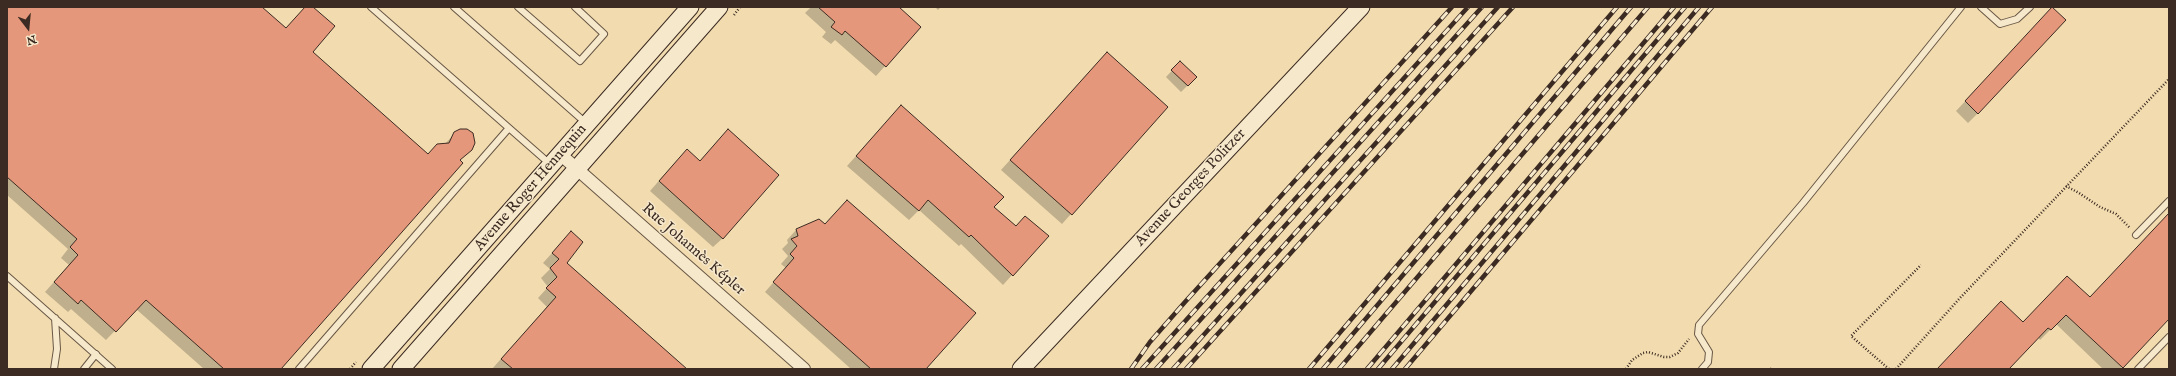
<!DOCTYPE html>
<meta charset="utf-8">
<style>
body{margin:0}
#map{position:relative;width:2176px;height:376px;overflow:hidden;background:#f1dbaf;font-family:"IM FELL English",serif}
canvas{display:block}
.frame{position:absolute;inset:0;border:8px solid #3c2b22;pointer-events:none}
.north{position:absolute;left:8px;top:8px;width:40px;height:40px;-webkit-text-stroke:3px #f6e8cb;paint-order:stroke;rotate:164deg;font-size:11px;font-weight:700;line-height:16px;text-align:center;color:#3c2b22}
.north::after{content:'';display:block;margin:auto;width:14px;height:18px;background:#3c2b22;clip-path:polygon(50% 0,100% 100%,50% 72%,0 100%)}
</style>
<div id="map">
<canvas width="2176" height="376"></canvas>
<div class="frame"></div>
<div class="north">N</div>
</div>
<script>
const g = document.querySelector('canvas').getContext('2d');
g.lineJoin = 'round';
function fill(path, color) {
  g.fillStyle = color;
  g.fill(path, 'evenodd');
}
function shape(rows) {
  const path = new Path2D();
  for (const r of rows) {
    path.moveTo(r[0], r[1]);
    for (let i = 2; i < r.length; i += 2) path.lineTo(r[i], r[i + 1]);
  }
  return path;
}
function stroke(path, color, width, dash) {
  g.strokeStyle = color;
  g.lineWidth = width;
  g.lineCap = dash ? 'butt' : 'round';
  g.setLineDash(dash || []);
  g.stroke(path);
}
function drawText(font, color, halo, rows, align = 'center') {
  g.font = font + ' "IM FELL English",serif';
  g.lineWidth = 3;
  g.setLineDash([]);
  g.textBaseline = 'middle';
  g.strokeStyle = halo;
  g.fillStyle = color;
  for (const [text, x, y, turn = 0] of rows) {
    g.save();
    g.translate(x, y);
    g.rotate((+turn || 0) * Math.PI / 180);
    g.textAlign = isNaN(turn) ? turn : align;
    if (halo) g.strokeText(text, 0, 0);
    g.fillText(text, 0, 0);
    g.restore();
  }
}
fill(shape([
 [7,7,260,7,286,29,306,7,312,7,311,52,428,154,444,145,455,133,459,160,280,369,204,369,136,309,106,340,71,309,68,312,45,292,69,265,61,258,68,249,7,195],
 [811,7,897,7,885,66,876,76,835,40,831,44,822,37,826,32,805,13],
 [935,7,941,7,938,10],
 [2043,18,1978,113,1968,123,1956,111],
 [1180,62,1196,77,1181,92,1166,77],
 [1097,63,1071,214,1062,224,1001,170],
 [892,116,1015,227,1047,236,1003,285,961,244,959,246,919,210,909,220,847,166],
 [718,140,723,238,713,247,650,191,677,160,699,162],
 [847,201,925,369,851,369,765,292,786,268,781,264,788,256,782,249,788,243,787,240,796,230,824,225],
 [2169,214,2169,318,2120,369,2103,369,2056,324,2040,340,2038,337,2008,369,1938,369,2023,323,2089,298],
 [562,242,566,263,685,369,492,369,547,307,538,298,548,287,541,278,550,269,543,263]
]), '#0003');
const building = shape([
 [7,7,262,7,286,28,305,7,313,7,335,26,313,52,428,154,437,144,449,143,454,132,460,129,467,129,473,133,475,143,472,150,460,160,463,163,281,369,224,369,146,300,116,332,81,300,78,304,54,282,78,255,70,247,77,239,7,177,7,7],
 [818,7,899,7,921,27,886,67,845,31,842,35,831,27,835,22,818,7],
 [2052,7,2066,20,1978,114,1965,101,2052,7],
 [1107,52,1168,107,1072,215,1010,160,1107,52],
 [1180,61,1197,77,1188,86,1171,70,1180,61],
 [901,105,1004,197,994,207,1016,226,1025,216,1049,236,1013,276,971,235,969,237,928,200,919,211,856,156,901,105],
 [728,129,779,175,723,239,659,181,687,149,700,161,728,129],
 [847,200,976,313,926,369,871,369,773,282,794,258,790,254,797,246,791,239,798,236,796,229,819,219,825,224,847,200],
 [2169,213,2169,319,2123,368,2066,315,2051,330,2048,328,2009,369,1937,369,2001,301,2023,322,2067,276,2090,297,2169,213],
 [571,231,583,242,567,263,687,369,513,369,501,359,556,297,546,288,557,277,550,268,559,259,552,253,571,231]
]);
fill(building, '#e5977b');
stroke(building, '#3c2b22', 1);
const lane = shape([
 [371,7,550,164],
 [454,7,586,123],
 [518,7,580,61,604,34,575,7],
 [1981,7,2000,24,2017,19,2030,7],
 [2136,235,2169,201],
 [7,276,112,369],
 [54,369,57,349,55,318],
 [84,369,96,354],
 [299,369,509,128],
 [1702,369,1708,362,1709,352,1698,334,1699,325,1803,203,1961,7],
 [2138,369,2169,337]
]);
const street = shape([
 [560,154,804,369]
]);
const secondary = shape([
 [371,369,690,7],
 [401,369,719,7],
 [1021,369,1361,7]
]);
stroke(lane, '#695745', 8);
stroke(street, '#695745', 14);
stroke(secondary, '#3c2b22', 19);
stroke(shape([
 [734,15,740,7],
 [2066,186,2079,193,2100,207,2116,214,2130,228],
 [350,369,356,362],
 [1626,369,1632,360,1643,353,1648,352,1664,357,1670,357,1678,353,1689,339],
 [1771,369,1772,368],
 [1889,369,1851,336,1921,265],
 [1896,369,1960,298,2169,79]
]), '#3c2b22', 2.5, [1, 2]);
stroke(lane, '#f6e8cb', 6);
stroke(street, '#f6e8cb', 12);
stroke(secondary, '#f6e8cb', 17);
const rail = shape([
 [1131,369,1150,342,1185,302,1452,7],
 [1142,369,1468,7],
 [1156,369,1482,7],
 [1173,369,1498,7],
 [1186,369,1513,7],
 [1309,369,1617,7],
 [1323,369,1631,7],
 [1339,369,1648,7],
 [1367,369,1674,7],
 [1378,369,1685,7],
 [1392,369,1699,7],
 [1405,369,1712,7]
]);
stroke(rail, '#3c2b22', 4.5);
stroke(rail, '#f6e8cb', 3, [9]);
drawText('15px', '#3c2b22', '#f6e8cb', [
 ["Avenue Roger Hennequin",531,188,-49],
 ["Avenue Georges Politzer",1191,188,-47],
 ["Rue Johannès Képler",693,250,41]
]);
</script>
